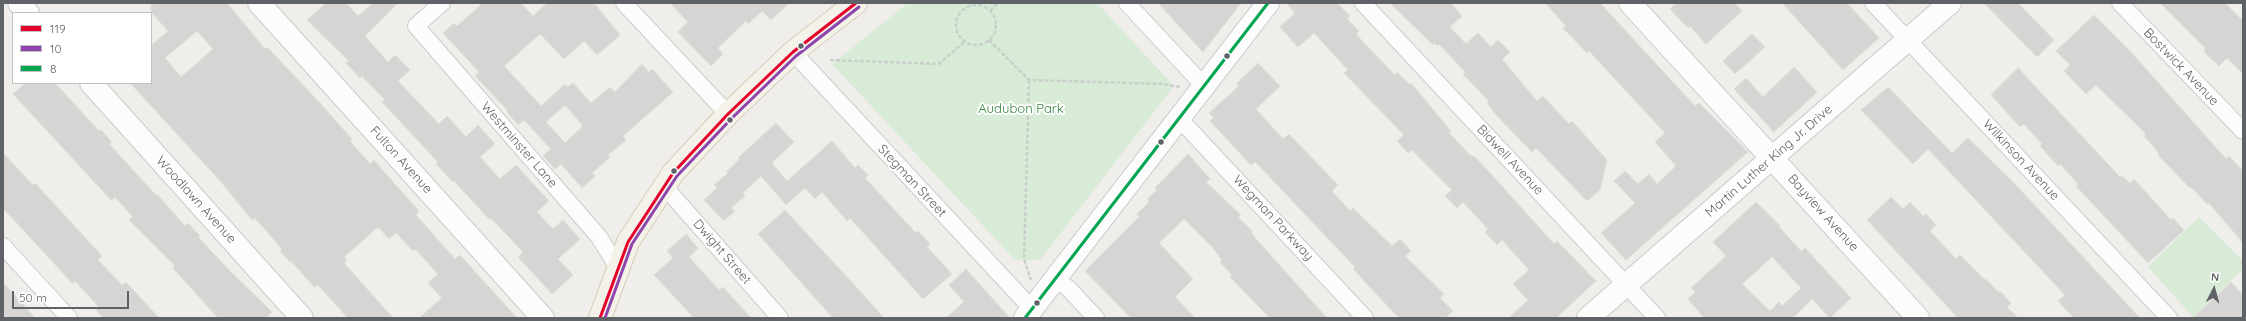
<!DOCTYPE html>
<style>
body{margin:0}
#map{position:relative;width:2246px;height:321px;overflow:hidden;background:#efeeea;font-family:Quicksand,sans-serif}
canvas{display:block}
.frame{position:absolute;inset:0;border:4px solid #5f6368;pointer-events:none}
.legend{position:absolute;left:12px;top:12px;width:140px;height:72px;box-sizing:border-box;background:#fff;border:1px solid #bfc1c3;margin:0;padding:5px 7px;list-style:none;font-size:12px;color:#5f6368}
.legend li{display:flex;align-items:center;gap:8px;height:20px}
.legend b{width:20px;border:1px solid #bfc1c3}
.north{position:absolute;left:2194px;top:269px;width:40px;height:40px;-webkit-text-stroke:3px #fff;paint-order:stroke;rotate:6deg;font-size:11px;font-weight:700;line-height:16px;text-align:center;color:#5f6368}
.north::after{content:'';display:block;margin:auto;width:14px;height:18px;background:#5f6368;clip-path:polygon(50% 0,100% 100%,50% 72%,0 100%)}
.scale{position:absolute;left:12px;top:291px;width:117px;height:18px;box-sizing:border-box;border:2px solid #5f6368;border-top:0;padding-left:5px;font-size:12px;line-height:14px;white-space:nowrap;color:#5f6368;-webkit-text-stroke:3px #fff;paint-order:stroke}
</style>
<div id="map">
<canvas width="2246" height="321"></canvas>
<div class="frame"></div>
<ul class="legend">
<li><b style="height:5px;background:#e4002b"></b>119</li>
<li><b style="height:5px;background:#8e44ad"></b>10</li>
<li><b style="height:5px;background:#00a651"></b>8</li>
</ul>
<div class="north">N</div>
<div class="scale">50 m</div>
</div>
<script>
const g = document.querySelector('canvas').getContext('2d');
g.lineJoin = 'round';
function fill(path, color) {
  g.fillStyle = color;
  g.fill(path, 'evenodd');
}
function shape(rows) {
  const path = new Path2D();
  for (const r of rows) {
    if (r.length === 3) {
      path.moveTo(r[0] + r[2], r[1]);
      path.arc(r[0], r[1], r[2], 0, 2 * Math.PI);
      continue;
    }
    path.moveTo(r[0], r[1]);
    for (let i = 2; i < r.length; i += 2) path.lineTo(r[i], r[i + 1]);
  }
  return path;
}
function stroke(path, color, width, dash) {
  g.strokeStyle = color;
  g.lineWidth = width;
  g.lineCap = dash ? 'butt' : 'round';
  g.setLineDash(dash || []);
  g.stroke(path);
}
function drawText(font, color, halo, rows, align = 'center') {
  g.font = font + ' Quicksand,sans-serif';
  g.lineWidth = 4;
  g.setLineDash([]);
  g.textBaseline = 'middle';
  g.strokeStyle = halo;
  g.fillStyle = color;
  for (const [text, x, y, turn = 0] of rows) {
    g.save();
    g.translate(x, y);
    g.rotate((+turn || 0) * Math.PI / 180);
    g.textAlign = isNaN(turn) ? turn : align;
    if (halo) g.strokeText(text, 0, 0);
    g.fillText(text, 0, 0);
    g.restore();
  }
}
fill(shape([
 [908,3,1097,3,1174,86,1040,260,1015,260,832,64],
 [2199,217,2243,261,2243,269,2193,317,2148,267]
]), '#d8ebd6');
const building = shape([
 [151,3,227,3,265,49,267,47,319,102,352,139,350,141,370,164,374,160,387,175,419,211,416,215,455,259,460,255,517,318,419,318,442,298,428,283,438,274,415,249,413,251,396,233,389,239,378,227,344,257,347,261,344,263,393,318,348,318,318,285,314,287,291,261,290,262,280,251,282,249,255,218,252,220,222,183,130,83,151,83,151,43,153,44,168,31,151,12,151,3],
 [197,31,213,49,181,77,165,58,197,31],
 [326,3,346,3,358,16,373,3,398,3,365,36,388,62,395,55,410,70,398,81,439,124,447,116,466,137,478,125,495,144,480,157,500,179,516,165,549,201,537,212,553,229,563,220,580,239,558,259,573,275,552,294,518,257,523,252,491,218,490,220,454,181,453,182,436,164,438,162,382,102,385,100,362,76,360,78,346,63,349,61,307,20,326,3],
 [483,3,521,3,533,16,547,3,594,3,620,35,597,55,584,41,564,59,540,34,504,66,541,106,565,84,568,87,573,83,591,103,610,87,615,92,642,64,649,72,652,69,673,92,623,136,626,140,608,155,610,157,592,173,595,176,582,188,561,164,555,169,543,156,551,149,524,120,518,125,507,112,508,111,475,76,479,72,443,33,454,23,457,26,483,3],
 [565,105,583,126,565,143,546,122,565,105],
 [670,3,789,3,771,20,762,11,748,24,746,21,718,48,723,54,711,66,678,32,688,22,670,3],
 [1158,3,1241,3,1203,52,1158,3],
 [1286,3,1337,3,1350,16,1347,19,1359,31,1356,34,1364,43,1395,75,1397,72,1410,85,1411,83,1451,131,1449,133,1468,153,1473,157,1474,156,1492,175,1554,244,1557,241,1596,281,1556,318,1509,318,1528,300,1513,284,1529,270,1502,240,1497,245,1485,232,1488,229,1463,202,1457,208,1445,196,1452,190,1412,150,1408,153,1397,141,1404,135,1344,73,1348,70,1314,33,1298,47,1280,27,1295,13,1286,3],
 [1390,3,1451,3,1462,16,1450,27,1466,44,1478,33,1491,47,1498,40,1510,52,1502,59,1537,101,1543,96,1569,124,1572,121,1607,160,1600,190,1587,201,1536,148,1532,152,1497,116,1487,103,1489,101,1463,74,1465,72,1439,44,1437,46,1434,43,1433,45,1390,3],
 [1545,3,1600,3,1695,106,1699,103,1748,152,1626,260,1601,233,1635,203,1614,181,1625,171,1638,184,1649,174,1657,184,1676,166,1655,142,1665,133,1589,51,1587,53,1563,28,1566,26,1545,3],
 [1676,3,1735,3,1742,11,1706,44,1690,26,1688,28,1670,9,1676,3],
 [1782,3,1847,3,1879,38,1843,70,1782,3],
 [1984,3,2018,3,2054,40,2037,57,1984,3],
 [2160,3,2225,3,2243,21,2243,74,2227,58,2219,66,2204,52,2205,48,2160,3],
 [2094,15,2130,51,2226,159,2229,156,2243,171,2243,243,2209,203,2207,204,2191,187,2190,188,2158,155,2159,153,2144,136,2146,134,2096,85,2086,94,2064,71,2070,65,2056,51,2094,15],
 [1752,34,1765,47,1735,74,1723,61,1752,34],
 [1258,63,1280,86,1256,109,1283,139,1289,134,1338,185,1332,191,1350,211,1353,208,1392,246,1400,239,1411,251,1405,256,1444,294,1440,298,1453,311,1445,318,1399,318,1363,280,1353,268,1355,267,1263,170,1255,162,1251,165,1210,121,1214,118,1209,113,1239,86,1236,84,1258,63],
 [1794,67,1817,92,1774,132,1734,89,1746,78,1763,97,1794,67],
 [2018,68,2120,177,2122,176,2130,183,2134,179,2171,220,2173,218,2184,230,2148,263,2076,186,2078,184,2060,164,2058,166,2040,146,2042,144,2024,124,2020,127,1991,95,2018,68],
 [25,83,55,83,99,131,101,130,112,142,109,144,156,195,157,194,185,226,188,223,200,236,198,237,228,269,272,312,266,318,218,318,173,268,175,266,129,220,133,217,115,197,111,200,13,94,25,83],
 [1888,87,1952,153,1968,138,2013,182,2140,318,2074,318,2058,301,2065,295,1928,149,1913,164,1861,110,1888,87],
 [776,123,794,142,772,163,787,181,832,141,855,168,858,165,868,175,865,178,904,220,916,233,918,231,930,244,927,247,952,274,923,299,850,218,847,221,822,192,815,199,805,188,786,205,761,176,743,193,745,196,731,208,735,211,724,221,704,200,717,188,714,185,728,173,727,171,740,159,738,158,776,123],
 [3,153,33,185,35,183,102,256,98,260,122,285,126,282,159,318,103,318,96,310,99,307,75,281,73,284,3,208,3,153],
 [1188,154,1210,179,1206,182,1241,215,1238,217,1252,231,1251,232,1257,240,1327,318,1270,318,1230,277,1232,275,1220,262,1222,260,1212,247,1184,219,1159,243,1193,279,1175,297,1195,318,1131,318,1085,271,1139,217,1137,214,1149,202,1147,199,1157,190,1155,188,1188,154],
 [1891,197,1903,209,1910,202,1923,216,1926,214,1936,225,1930,231,1956,259,1960,255,1985,280,1986,279,1999,293,2000,291,2011,303,2007,307,2018,318,1958,318,1867,220,1891,197],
 [1756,202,1780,226,1779,227,1801,251,1805,248,1851,298,1830,318,1812,299,1793,318,1704,318,1688,299,1695,292,1691,288,1726,256,1713,242,1756,202],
 [1772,257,1801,288,1782,306,1779,302,1770,311,1742,284,1772,257],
 [785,210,858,289,884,318,833,318,758,234,785,210],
 [686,234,698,248,689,257,719,290,723,287,751,318,694,318,654,275,673,258,667,251,686,234],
 [966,269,1010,318,946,318,964,302,949,285,966,269],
 [3,282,18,299,35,318,3,318,3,282],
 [2231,282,2243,295,2243,318,2193,318,2231,282]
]);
fill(building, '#d6d5d3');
stroke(building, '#deddd9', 1);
const street = shape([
 [442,3,416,26,599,237,618,268],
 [624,3,728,114],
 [1127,3,1204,86],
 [1363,3,1657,318],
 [1873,3,2169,318],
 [2120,3,2243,131],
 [793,52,1032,309],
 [1179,120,1190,130,1365,318],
 [664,186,780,318],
 [3,246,69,318],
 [1055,278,1069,289,1096,318]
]);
const secondary = shape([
 [19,3,28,13],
 [259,3,543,318],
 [1630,3,1918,318],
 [91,83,302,318],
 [1025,318,1268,3],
 [1588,318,1950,3]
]);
const primary = shape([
 [600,318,628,242,673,173,728,114,793,52,856,3]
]);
stroke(street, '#cbcccc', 18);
stroke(secondary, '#cacacb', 24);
stroke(primary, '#d7ceb8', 24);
stroke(shape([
 [976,25,20],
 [990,11,998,3],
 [989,40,1029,80,1164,84,1180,87],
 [830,60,939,64,964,42],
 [1029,80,1024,259,1031,280]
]), '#cacfcc', 2.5, [4, 2]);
stroke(street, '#fdfcfc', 16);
stroke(secondary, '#fdfcfc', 22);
stroke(primary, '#f4f2e9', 22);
stroke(shape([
 [600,318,628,242,673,173,728,114,793,52,856,3]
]), '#e4002b', 3);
stroke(shape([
 [605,318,632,244,677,176,732,118,796,56,859,7]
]), '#8e44ad', 3);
stroke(shape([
 [1025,318,1268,3]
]), '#00a651', 3);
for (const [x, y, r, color] of [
 [801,46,3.5,"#5f6368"],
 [1227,56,3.5,"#5f6368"],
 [730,120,3.5,"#5f6368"],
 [1161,142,3.5,"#5f6368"],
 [674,171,3.5,"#5f6368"],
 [1037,303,3.5,"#5f6368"]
]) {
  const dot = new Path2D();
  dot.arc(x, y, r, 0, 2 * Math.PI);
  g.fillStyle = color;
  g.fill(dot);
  stroke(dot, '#fff', 1.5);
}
drawText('13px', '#5f6368', '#fff', [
 ["Bostwick Avenue",2181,67,46],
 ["Westminster Lane",519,145,49],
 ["Fulton Avenue",401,160,48],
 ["Bidwell Avenue",1510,160,47],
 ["Wilkinson Avenue",2021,160,47],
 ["Martin Luther King Jr. Drive",1769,161,-41],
 ["Stegman Street",912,181,47],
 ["Woodlawn Avenue",196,200,48],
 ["Bayview Avenue",1823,213,48],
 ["Wegman Parkway",1273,218,47],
 ["Dwight Street",722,252,49]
]);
drawText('13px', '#348238', '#fff', [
 ["Audubon Park",1021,109]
]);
</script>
